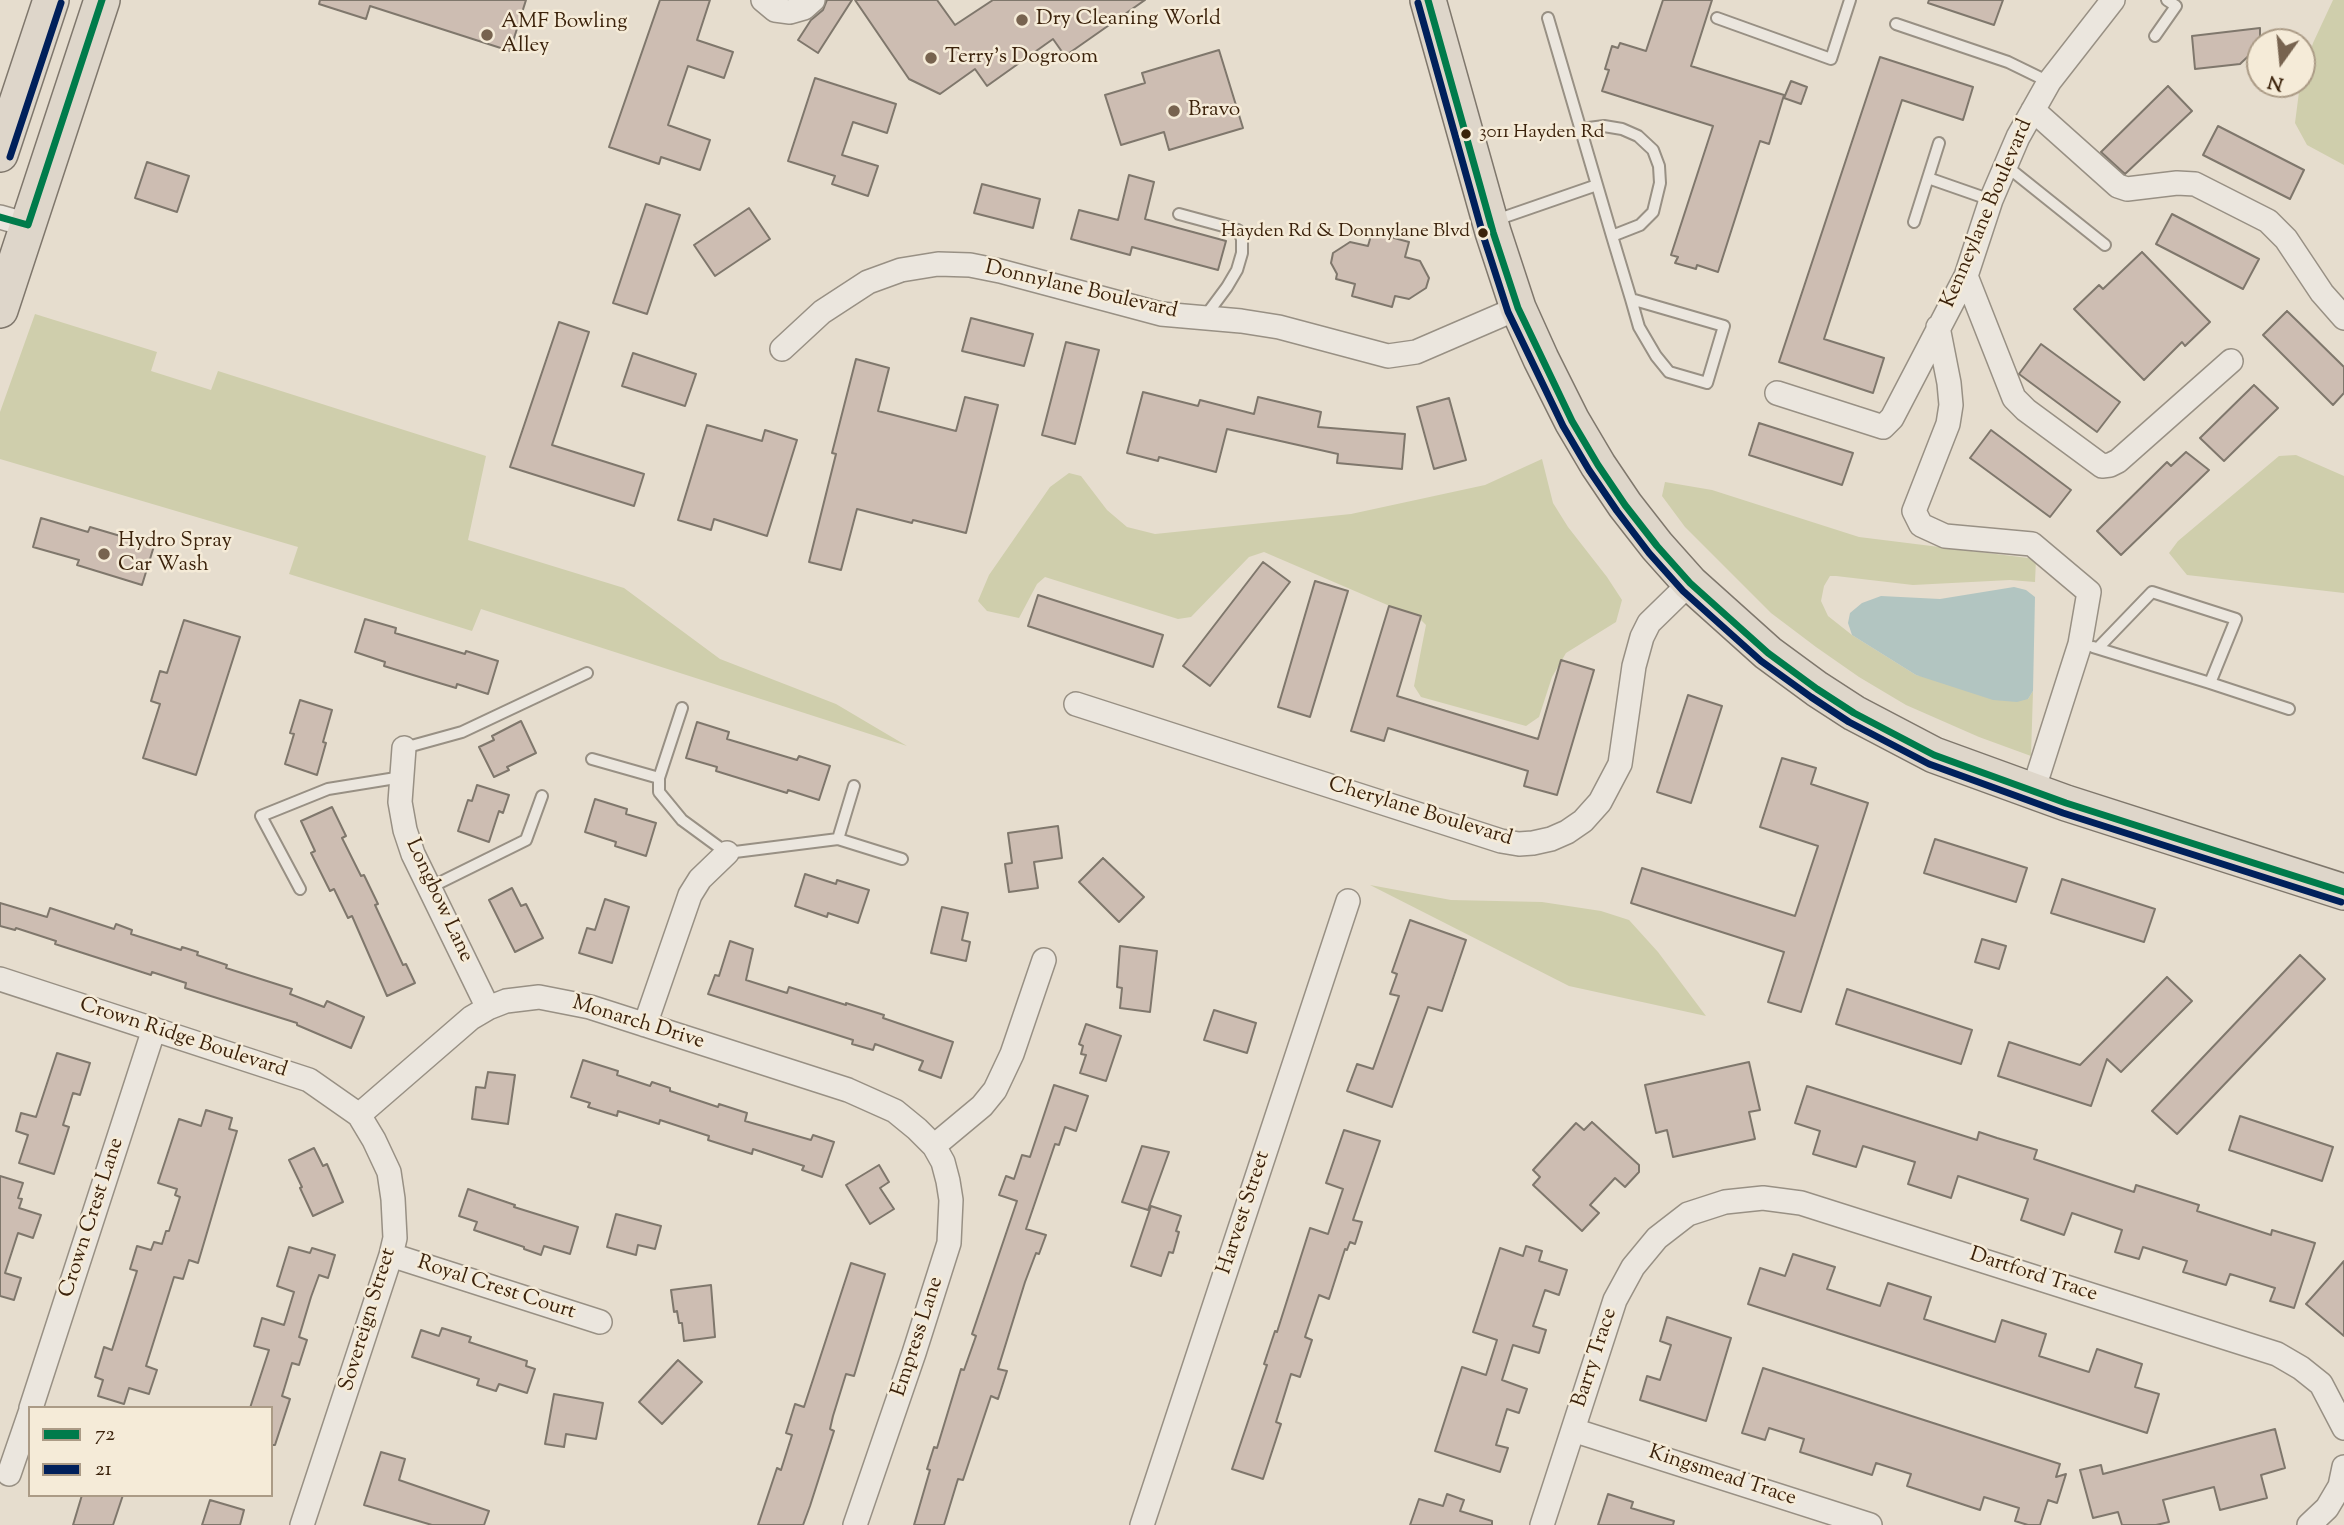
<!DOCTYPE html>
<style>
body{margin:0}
#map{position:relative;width:2344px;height:1525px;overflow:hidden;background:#e6ddce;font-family:"Sorts Mill Goudy",serif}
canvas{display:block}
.legend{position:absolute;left:28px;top:1406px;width:245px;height:91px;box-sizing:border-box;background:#f5ebd8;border:2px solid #ab9b86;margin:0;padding:9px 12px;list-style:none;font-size:21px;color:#3b220b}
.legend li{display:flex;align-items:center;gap:14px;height:35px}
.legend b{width:35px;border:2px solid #ab9b86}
.north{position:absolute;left:2246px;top:28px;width:70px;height:70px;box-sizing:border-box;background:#f5ebd8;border:2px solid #ab9b86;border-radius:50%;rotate:195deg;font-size:19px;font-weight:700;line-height:28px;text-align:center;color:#3b220b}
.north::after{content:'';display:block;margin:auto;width:24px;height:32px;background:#77634f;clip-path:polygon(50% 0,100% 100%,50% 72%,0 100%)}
</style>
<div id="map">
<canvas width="2344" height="1525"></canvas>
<ul class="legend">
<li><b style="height:9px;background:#007b4b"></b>72</li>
<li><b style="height:9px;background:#00205b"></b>21</li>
</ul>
<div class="north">N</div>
</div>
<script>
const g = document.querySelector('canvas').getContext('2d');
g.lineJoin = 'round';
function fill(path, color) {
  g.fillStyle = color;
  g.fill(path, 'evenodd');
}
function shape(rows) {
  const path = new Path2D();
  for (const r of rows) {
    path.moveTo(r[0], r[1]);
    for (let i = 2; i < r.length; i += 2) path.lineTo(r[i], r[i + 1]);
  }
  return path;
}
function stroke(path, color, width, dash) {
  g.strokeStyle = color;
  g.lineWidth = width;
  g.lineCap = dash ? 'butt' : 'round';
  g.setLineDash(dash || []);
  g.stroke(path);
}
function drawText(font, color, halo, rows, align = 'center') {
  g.font = font + ' "Sorts Mill Goudy",serif';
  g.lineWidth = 5;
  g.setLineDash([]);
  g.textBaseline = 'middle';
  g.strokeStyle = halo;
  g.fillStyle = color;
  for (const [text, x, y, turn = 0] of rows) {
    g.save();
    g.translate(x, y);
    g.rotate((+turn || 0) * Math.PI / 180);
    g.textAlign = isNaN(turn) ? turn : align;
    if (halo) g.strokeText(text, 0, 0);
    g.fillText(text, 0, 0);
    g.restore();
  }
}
fill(shape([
 [2333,0,2344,0,2344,165,2307,145,2295,123,2299,92,2313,43],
 [35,314,157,352,151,371,211,390,218,371,486,456,468,540,624,588,720,659,836,704,907,746,481,609,472,631,289,574,298,547,0,459,0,412],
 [2296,455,2344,476,2344,593,2187,575,2169,553,2178,541,2279,456],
 [1542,459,1553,503,1568,527,1607,577,1622,600,1616,622,1566,653,1552,677,1539,717,1526,726,1421,697,1414,686,1426,625,1420,619,1264,552,1249,557,1191,617,1178,619,1045,577,1037,584,1019,618,987,611,978,601,989,575,1050,487,1069,473,1081,476,1107,510,1127,527,1155,534,1351,514,1485,485],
 [1665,482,1712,490,1859,537,2036,559,2035,582,2010,580,1913,585,1836,576,1830,576,1824,586,1821,601,1828,616,1852,635,1916,675,2028,699,2033,691,2031,756,1979,737,1906,705,1859,677,1816,647,1771,613,1685,527,1662,496],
 [1370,885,1451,900,1542,902,1601,911,1629,920,1658,952,1706,1016,1569,986]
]), '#cfceac');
fill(shape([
 [2014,587,2026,590,2035,597,2033,691,2028,699,2017,702,1993,700,1916,675,1852,635,1848,623,1850,613,1862,603,1881,596,1940,599]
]), '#b2c5c1');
const building = shape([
 [320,0,526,0,510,51,370,6,366,19,319,4,320,0],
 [660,0,710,0,697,40,733,52,724,78,688,66,668,125,710,140,700,170,661,157,659,164,609,147,660,0],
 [827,0,852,0,818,53,798,40,811,20,823,10,827,0],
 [855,0,937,0,955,25,993,0,1145,0,1065,56,1053,39,987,86,975,69,940,94,909,79,855,0],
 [1663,0,1712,0,1691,66,1784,95,1769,144,1760,141,1718,272,1697,265,1696,269,1675,263,1678,257,1671,255,1713,126,1602,91,1609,70,1605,69,1612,46,1618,48,1620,43,1646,51,1663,0],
 [1929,0,2003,0,1994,25,1928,3,1929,0],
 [2260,28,2260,45,2240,64,2195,69,2192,36,2260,28],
 [1219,50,1243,128,1169,150,1164,132,1121,145,1105,95,1145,83,1142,73,1219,50],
 [1880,57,1973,87,1963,120,1902,100,1824,339,1884,358,1873,393,1779,362,1880,57],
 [815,78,896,104,887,133,853,122,842,155,878,166,868,196,832,184,835,176,788,161,815,78],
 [1791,81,1807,87,1801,104,1784,98,1791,81],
 [2168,86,2192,111,2125,174,2101,152,2168,86],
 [2218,126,2304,170,2290,199,2203,155,2218,126],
 [147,162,189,176,177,212,135,198,147,162],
 [1129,175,1154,182,1145,219,1226,241,1218,270,1132,247,1130,255,1071,239,1079,210,1118,220,1129,175],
 [982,184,1040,199,1033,228,974,213,982,184],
 [646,204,680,215,647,314,613,303,646,204],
 [749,208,770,239,715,276,694,245,749,208],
 [2172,214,2259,259,2243,289,2156,244,2172,214],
 [1372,232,1409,242,1405,257,1420,261,1429,278,1426,288,1409,299,1395,296,1392,307,1352,296,1355,284,1336,279,1337,274,1331,263,1333,253,1350,242,1368,246,1372,232],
 [2142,252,2210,322,2185,346,2182,342,2144,380,2074,309,2099,285,2103,289,2142,252],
 [2287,311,2344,367,2344,393,2333,405,2263,335,2287,311],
 [971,318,1033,334,1024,366,962,351,971,318],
 [559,322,589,332,552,445,644,474,634,506,510,467,559,322],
 [1066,342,1099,350,1075,444,1042,435,1066,342],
 [2041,344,2120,402,2097,432,2019,374,2041,344],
 [633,353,696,374,685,406,622,386,633,353],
 [856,359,889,368,878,411,956,431,965,397,998,405,966,533,913,520,912,523,857,509,841,570,809,562,836,454,832,453,856,359],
 [2254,385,2278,408,2224,461,2200,438,2254,385],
 [1143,392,1198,406,1200,400,1254,414,1258,397,1321,412,1318,427,1405,434,1402,469,1337,463,1338,454,1227,429,1216,472,1159,457,1158,461,1127,453,1143,392],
 [1449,398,1466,460,1434,469,1417,407,1449,398],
 [1759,423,1853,453,1842,485,1749,455,1759,423],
 [707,425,762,441,765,430,797,440,767,536,714,519,711,530,678,520,707,425],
 [1991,430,2071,490,2050,517,1970,458,1991,430],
 [2186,452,2209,470,2121,555,2097,531,2167,462,2171,466,2186,452],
 [41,518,88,532,90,527,154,546,142,585,77,565,79,560,33,547,41,518],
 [1263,562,1290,582,1210,686,1183,666,1263,562],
 [1315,581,1348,591,1310,717,1278,707,1315,581],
 [1038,595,1163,635,1153,667,1028,626,1038,595],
 [1389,606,1421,616,1397,696,1538,739,1561,660,1594,670,1557,795,1524,786,1528,771,1388,728,1384,741,1351,731,1389,606],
 [365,619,396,628,395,633,465,654,466,651,498,661,488,694,457,684,456,688,426,679,384,666,385,662,355,652,365,619],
 [184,620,240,637,196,775,143,758,160,704,151,701,160,671,167,673,184,620],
 [1688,695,1722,706,1691,803,1657,792,1688,695],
 [300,700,332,710,323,742,326,743,317,775,285,764,294,734,290,733,300,700],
 [521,721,536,753,507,767,509,770,494,777,479,747,494,740,492,736,521,721],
 [697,722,729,732,727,739,797,760,799,756,830,766,819,800,788,790,787,793,716,771,717,767,686,758,697,722],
 [1782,758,1816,768,1811,784,1868,803,1801,1012,1768,1002,1784,952,1631,903,1642,868,1795,916,1818,846,1760,827,1782,758],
 [477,785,509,795,503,813,499,811,489,842,458,831,468,800,472,801,477,785],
 [595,799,627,809,626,814,656,823,646,856,615,846,616,842,585,832,595,799],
 [332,807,346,836,342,838,361,876,364,875,378,904,375,905,403,965,406,964,415,983,387,996,352,916,348,918,334,889,330,891,311,853,315,851,301,821,332,807],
 [1058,826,1062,858,1034,862,1038,888,1009,892,1005,864,1012,863,1008,833,1058,826],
 [1935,839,2027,868,2016,902,1924,873,1935,839],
 [1103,858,1144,897,1119,922,1079,882,1103,858],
 [805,874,836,884,837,880,869,890,858,923,828,913,827,917,795,906,805,874],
 [2062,879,2155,909,2144,942,2051,913,2062,879],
 [512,888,521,906,526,904,543,938,515,952,489,900,512,888],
 [605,899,629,907,612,963,579,953,587,928,595,930,605,899],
 [0,903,47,917,50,908,114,929,116,924,132,930,131,934,181,950,182,947,198,952,197,955,227,965,226,968,292,989,290,994,324,1007,327,1001,364,1017,351,1048,297,1025,297,1023,185,988,186,983,152,972,151,975,55,944,56,941,16,928,15,930,0,926,0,903],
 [942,907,968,913,962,940,970,942,966,961,931,953,942,907],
 [1410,920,1466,940,1442,1011,1428,1007,1392,1107,1347,1091,1357,1064,1373,1069,1399,996,1390,994,1397,974,1392,972,1410,920],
 [1982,939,2006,946,1999,969,1975,962,1982,939],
 [730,941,753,949,746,980,787,993,789,987,846,1005,846,1003,884,1015,883,1018,953,1042,941,1078,919,1070,923,1061,875,1044,873,1050,852,1044,853,1040,708,994,715,975,719,976,730,941],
 [1120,946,1157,951,1150,1012,1120,1008,1122,988,1117,987,1120,946],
 [2300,955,2325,979,2177,1134,2152,1111,2300,955],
 [2167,977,2192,1001,2121,1072,2107,1059,2091,1106,1998,1076,2009,1042,2080,1065,2167,977],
 [1847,989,1972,1030,1961,1064,1836,1024,1847,989],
 [1214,1010,1256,1023,1247,1053,1204,1040,1214,1010],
 [1086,1024,1121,1036,1106,1081,1080,1073,1086,1055,1081,1054,1083,1046,1079,1044,1086,1024],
 [57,1053,90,1063,80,1095,73,1093,63,1125,69,1127,54,1174,19,1163,28,1135,16,1131,21,1113,36,1117,57,1053],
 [583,1060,618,1071,617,1075,650,1086,652,1082,670,1088,670,1091,718,1107,719,1104,747,1113,745,1121,811,1140,813,1135,834,1142,822,1177,802,1170,804,1166,753,1149,752,1154,708,1140,709,1136,660,1120,659,1124,618,1111,617,1116,588,1107,590,1103,571,1097,583,1060],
 [1749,1062,1760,1110,1749,1112,1755,1139,1673,1157,1667,1130,1656,1133,1645,1085,1749,1062],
 [488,1072,515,1075,508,1124,472,1119,476,1087,485,1088,488,1072],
 [1054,1085,1088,1096,1076,1131,1065,1127,1059,1145,1055,1144,1026,1229,1046,1235,1039,1254,1036,1253,1025,1282,998,1369,1007,1371,998,1399,991,1396,963,1480,958,1479,944,1525,914,1525,930,1470,927,1469,934,1447,937,1448,961,1369,964,1370,976,1336,972,1334,1017,1201,999,1195,1006,1176,1014,1179,1022,1155,1030,1157,1054,1085],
 [1807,1086,1977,1140,1979,1132,1997,1138,2037,1150,2034,1159,2134,1192,2136,1185,2199,1205,2197,1211,2271,1235,2272,1230,2315,1243,2294,1308,2270,1301,2275,1288,2230,1274,2226,1285,2183,1272,2187,1261,2143,1247,2139,1259,2115,1252,2122,1230,2072,1213,2064,1235,2021,1220,2028,1199,1958,1176,1951,1198,1908,1184,1915,1162,1863,1146,1856,1167,1813,1154,1820,1131,1795,1123,1807,1086],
 [206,1110,232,1118,229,1129,237,1131,198,1263,189,1260,183,1279,174,1277,146,1366,157,1370,149,1394,129,1388,124,1404,98,1396,103,1380,95,1377,104,1347,112,1350,137,1271,130,1269,137,1246,151,1250,154,1242,162,1244,166,1231,169,1231,180,1197,175,1195,177,1189,158,1183,179,1119,201,1126,206,1110],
 [2240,1116,2333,1147,2322,1181,2229,1150,2240,1116],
 [1592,1122,1639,1165,1639,1172,1625,1187,1615,1178,1590,1205,1599,1213,1582,1231,1533,1185,1540,1177,1533,1170,1576,1123,1584,1130,1592,1122],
 [1344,1130,1380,1141,1353,1220,1362,1222,1355,1244,1350,1242,1347,1250,1345,1249,1329,1299,1319,1295,1305,1337,1312,1340,1300,1377,1291,1374,1276,1422,1281,1424,1263,1479,1232,1469,1267,1365,1264,1364,1275,1331,1277,1332,1310,1228,1328,1234,1343,1189,1326,1183,1344,1130],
 [1142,1146,1169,1152,1148,1210,1122,1202,1142,1146],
 [314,1148,323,1166,327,1164,343,1202,313,1216,300,1188,302,1187,289,1160,314,1148],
 [879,1165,889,1182,880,1188,894,1209,870,1224,846,1185,879,1165],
 [0,1176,23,1183,18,1198,22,1199,19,1208,41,1215,33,1238,18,1233,5,1273,21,1278,14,1300,0,1296,0,1176],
 [468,1189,515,1205,514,1207,578,1227,570,1254,544,1246,541,1255,524,1249,524,1247,474,1230,477,1222,459,1216,468,1189],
 [1151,1206,1181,1216,1176,1231,1179,1232,1173,1253,1169,1252,1161,1276,1131,1266,1151,1206],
 [616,1214,661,1226,655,1249,638,1245,636,1255,607,1247,616,1214],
 [1526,1246,1542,1251,1539,1261,1567,1270,1559,1295,1545,1290,1533,1326,1546,1330,1539,1353,1513,1345,1502,1380,1527,1389,1519,1413,1507,1409,1496,1445,1508,1448,1500,1472,1435,1451,1462,1367,1486,1375,1497,1340,1473,1332,1500,1248,1523,1256,1526,1246],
 [289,1247,310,1253,312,1248,335,1255,328,1278,319,1275,311,1297,299,1337,307,1340,299,1365,292,1363,282,1396,290,1399,275,1445,271,1445,271,1408,250,1408,269,1350,254,1346,262,1318,284,1325,294,1292,277,1286,289,1247],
 [1793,1254,1835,1267,1827,1289,1880,1306,1888,1283,1931,1297,1924,1319,1995,1342,2002,1320,2046,1334,2039,1356,2089,1372,2097,1349,2142,1364,2135,1387,2159,1394,2147,1433,1748,1304,1760,1268,1785,1276,1793,1254],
 [2344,1261,2344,1336,2306,1304,2344,1261],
 [851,1263,885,1274,854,1376,846,1374,833,1416,830,1429,834,1431,810,1506,803,1525,758,1525,777,1468,781,1470,792,1435,786,1433,795,1404,804,1407,851,1263],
 [711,1285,715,1337,684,1341,682,1323,679,1323,677,1311,674,1312,671,1290,711,1285],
 [1667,1317,1731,1338,1706,1421,1640,1400,1647,1376,1660,1380,1671,1345,1660,1341,1667,1317],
 [442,1328,471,1337,469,1342,527,1361,526,1366,535,1369,527,1393,499,1384,496,1391,477,1385,479,1379,412,1357,421,1330,439,1336,442,1328],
 [678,1360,702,1382,662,1424,639,1402,678,1360],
 [1763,1368,2060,1464,2056,1477,2066,1474,2057,1503,2048,1500,2040,1525,2028,1525,2015,1521,2019,1508,1984,1497,1980,1510,1907,1486,1911,1474,1876,1463,1872,1475,1800,1452,1804,1439,1769,1428,1765,1440,1742,1433,1763,1368],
 [554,1394,603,1403,596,1439,566,1434,564,1447,545,1444,554,1394],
 [2275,1429,2285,1468,2261,1475,2267,1498,2220,1510,2214,1487,2163,1500,2169,1522,2156,1525,2122,1525,2118,1512,2093,1518,2080,1470,2101,1465,2103,1474,2275,1429],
 [381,1452,405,1459,399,1480,489,1511,484,1525,432,1525,364,1505,381,1452],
 [1447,1494,1464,1500,1460,1511,1492,1521,1492,1525,1410,1525,1419,1499,1443,1506,1447,1494],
 [1608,1494,1633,1502,1631,1508,1674,1521,1673,1525,1598,1525,1608,1494],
 [82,1495,123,1495,113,1525,73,1525,82,1495],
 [210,1500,244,1510,240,1525,202,1525,210,1500]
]);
fill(building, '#cdbdb2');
stroke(building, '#7f776c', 2);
const lane = shape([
 [1548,18,1597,185,1612,236,1631,299,1639,327,1656,356,1669,372,1707,383,1724,326,1631,299],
 [1717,18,1831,59,1850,0],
 [1896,24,2008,62,2049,82],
 [2155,36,2176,6,2167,0],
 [1581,129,1604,126,1622,129,1638,136,1653,150,1659,166,1660,183,1653,212,1640,225,1612,236],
 [2005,165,2105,245],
 [1928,178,1991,200],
 [1179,214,1238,230,1242,239,1242,253,1237,270,1227,287,1204,318],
 [1496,220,1597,185],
 [1914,222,1939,143],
 [2093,647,2210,683],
 [2098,648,2152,592,2236,619,2210,683,2289,709],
 [682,708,659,778,659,792,682,820,727,853,838,839,902,859],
 [404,748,462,732,587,673],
 [592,759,659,778],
 [838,839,854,786],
 [429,888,526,840,542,796],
 [300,889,261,816,328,789,402,777]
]);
const street = shape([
 [763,0,775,10,790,12,804,8,813,0],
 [2033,110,2118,186,2127,189,2177,183,2195,184,2268,221,2286,239,2322,293,2344,318],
 [0,217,28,225],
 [1966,276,2014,398,2026,410,2102,466,2110,465,2118,461,2231,361],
 [1938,327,1949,383,1951,405,1948,424,1914,511,1921,525,1945,536,2032,544,2089,592,2080,644,2033,791],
 [782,349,822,312,868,282,901,270,938,264,970,265,1000,271,1161,314,1241,321,1279,327,1388,356,1416,352,1518,308],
 [1777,393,1883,427,1892,418,1966,276,1991,200,2018,137,2049,82,2113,0],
 [1076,704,1501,841,1519,844,1533,843,1551,839,1567,832,1583,821,1600,802,1620,764,1634,666,1642,637,1649,623,1690,583],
 [404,748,400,802,405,830,413,854,488,1008],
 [0,979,309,1080,359,1115,374,1140,389,1172,393,1199,395,1238,391,1255,302,1525],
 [645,1025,690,895,700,879,727,853],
 [359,1115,471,1018,488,1008,506,1001,539,997,590,1007,848,1090,895,1111,917,1129,934,1146,943,1162,948,1181,951,1200,949,1243,914,1353,855,1525],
 [934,1146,982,1106,995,1090,1012,1054,1044,960],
 [391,1255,600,1322],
 [31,1408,154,1029],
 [1573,1430,1870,1525],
 [9,1474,30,1413],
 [1142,1525,1348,901],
 [1542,1525,1615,1300,1633,1267,1657,1238,1688,1214,1725,1202,1763,1198,1801,1203,2277,1354,2301,1368,2321,1384,2344,1428],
 [2309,1525,2327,1508,2340,1486,2344,1467]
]);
const primary = shape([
 [1428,0,1493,232,1518,308,1541,359,1572,421,1598,465,1625,505,1657,546,1690,583,1768,653,1817,689,1854,713,1934,755,2066,803,2344,892],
 [0,154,51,0],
 [0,310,102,0]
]);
stroke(lane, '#989084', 14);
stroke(street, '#989084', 26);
stroke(primary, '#7f776c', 38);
stroke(lane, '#ebe6de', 10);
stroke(street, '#ebe6de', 23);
stroke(primary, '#ded6ca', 35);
stroke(shape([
 [1428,0,1493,232,1518,308,1572,421,1598,465,1625,505,1657,546,1690,583,1768,653,1817,689,1854,713,1934,755,2066,803,2344,892],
 [0,217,28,225,102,0]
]), '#007b4b', 7);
stroke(shape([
 [1418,3,1483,235,1508,312,1563,426,1589,470,1617,511,1649,553,1683,591,1761,661,1811,697,1849,722,1929,764,2063,813,2341,902],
 [10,157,61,3]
]), '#00205b', 7);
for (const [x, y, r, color] of [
 [1022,20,7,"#77634f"],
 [487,35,7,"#77634f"],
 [931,58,7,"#77634f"],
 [1174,111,7,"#77634f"],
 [1466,134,6,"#3b220b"],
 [1483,233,6,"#3b220b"],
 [104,554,7,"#77634f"]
]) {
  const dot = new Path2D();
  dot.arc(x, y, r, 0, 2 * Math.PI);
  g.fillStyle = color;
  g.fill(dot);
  stroke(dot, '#f5ebd8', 2.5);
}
drawText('19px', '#3b220b', '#f5ebd8', [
 ["3011 Hayden Rd",1479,134],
 ["Hayden Rd & Donnylane Blvd",1470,233,"right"]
], 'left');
drawText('21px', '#3b220b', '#f5ebd8', [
 ["Dry Cleaning World",1036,20],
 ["AMF Bowling",501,23],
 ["Alley",501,47],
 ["Terry's Dogroom",945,58],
 ["Bravo",1188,111],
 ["Hydro Spray",118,542],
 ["Car Wash",118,566]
], 'left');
drawText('21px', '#3b220b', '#f5ebd8', [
 ["Kenneylane Boulevard",1988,214,-67],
 ["Donnylane Boulevard",1081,291,13],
 ["Cherylane Boulevard",1420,813,17],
 ["Longbow Lane",438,901,65],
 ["Monarch Drive",638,1024,17],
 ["Crown Ridge Boulevard",183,1039,18],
 ["Harvest Street",1245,1213,-72],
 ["Crown Crest Lane",93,1218,-72],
 ["Dartford Trace",2033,1276,18],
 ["Royal Crest Court",496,1289,18],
 ["Sovereign Street",369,1320,-73],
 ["Empress Lane",919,1337,-72],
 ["Barry Trace",1596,1358,-72],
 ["Kingsmead Trace",1722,1477,18]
]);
</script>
